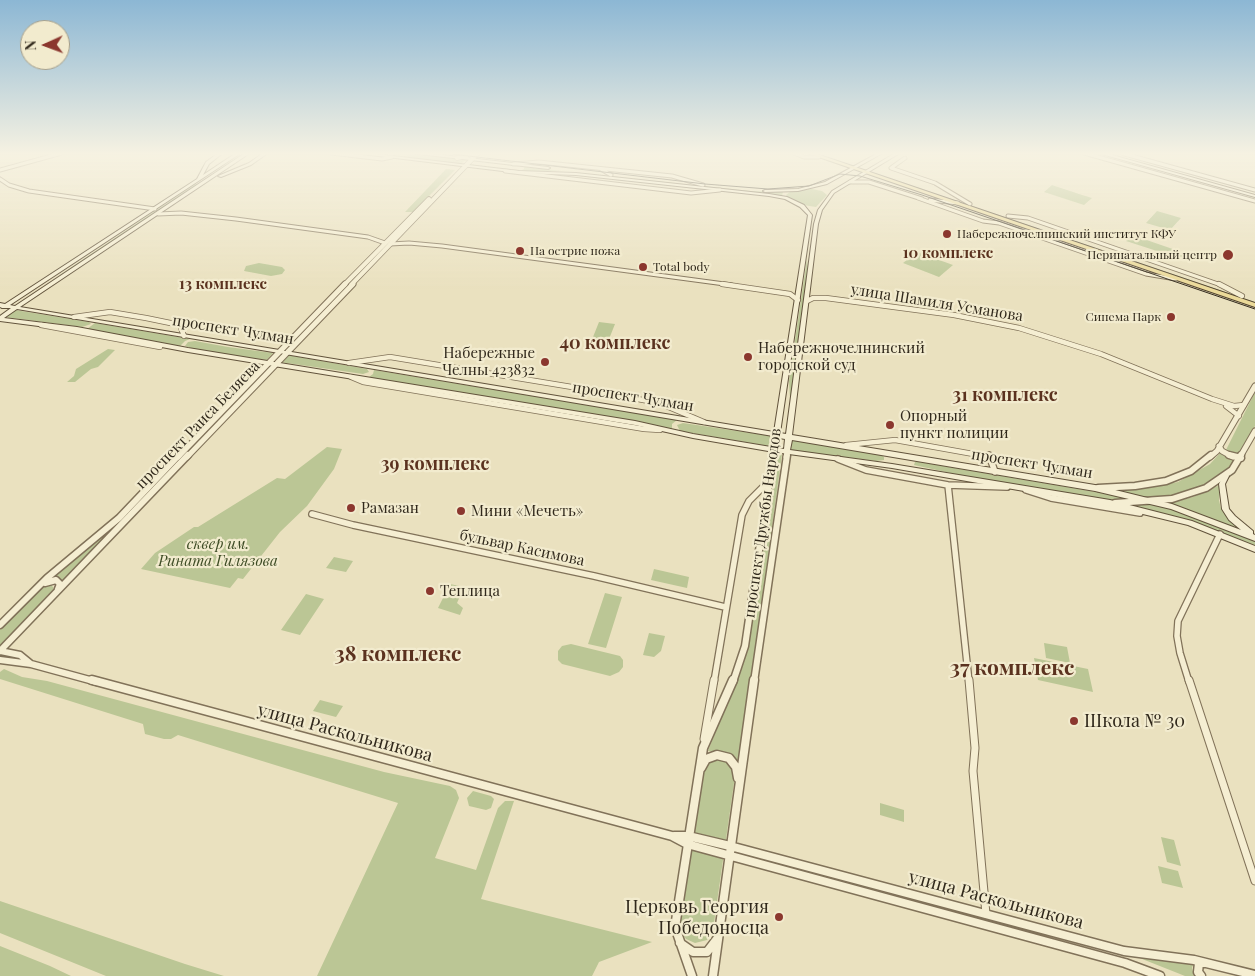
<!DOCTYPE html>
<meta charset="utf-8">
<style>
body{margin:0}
#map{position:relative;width:1255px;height:976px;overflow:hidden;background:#eae1bf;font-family:"Playfair Display",serif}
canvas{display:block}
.north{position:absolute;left:20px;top:20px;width:50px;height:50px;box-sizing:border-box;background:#f2ebce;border:1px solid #a59d87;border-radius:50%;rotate:268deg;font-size:14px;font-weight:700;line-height:20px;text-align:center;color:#31291c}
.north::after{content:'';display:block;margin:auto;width:18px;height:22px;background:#8b372e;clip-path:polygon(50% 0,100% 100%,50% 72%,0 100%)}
</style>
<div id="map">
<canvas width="1255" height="976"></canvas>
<div class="north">N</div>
</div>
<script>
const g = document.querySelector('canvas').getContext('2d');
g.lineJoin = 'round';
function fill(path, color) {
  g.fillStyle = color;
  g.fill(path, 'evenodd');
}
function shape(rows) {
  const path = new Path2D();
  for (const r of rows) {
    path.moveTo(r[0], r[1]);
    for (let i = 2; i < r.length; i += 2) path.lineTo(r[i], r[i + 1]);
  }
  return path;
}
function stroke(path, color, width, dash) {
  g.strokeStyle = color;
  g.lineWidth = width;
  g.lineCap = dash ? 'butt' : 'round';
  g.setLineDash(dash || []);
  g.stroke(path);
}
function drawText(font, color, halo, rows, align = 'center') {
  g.font = font + ' "Playfair Display",serif';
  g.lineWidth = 4.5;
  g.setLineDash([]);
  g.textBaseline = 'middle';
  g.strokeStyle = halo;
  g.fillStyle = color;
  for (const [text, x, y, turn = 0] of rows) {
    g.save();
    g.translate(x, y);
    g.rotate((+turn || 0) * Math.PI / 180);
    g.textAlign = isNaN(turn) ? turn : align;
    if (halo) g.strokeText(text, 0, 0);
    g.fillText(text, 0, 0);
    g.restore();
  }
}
fill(shape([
 [409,154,432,156,465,160,461,164,403,157],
 [524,167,751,191,783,192,782,196,562,171,520,171,524,169],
 [446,169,455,170,413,212,405,212],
 [872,172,1255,302,1255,304,870,173],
 [195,184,199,184,63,275,60,275],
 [1052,185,1079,194,1092,198,1084,205,1044,192],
 [812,189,822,191,827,195,816,207,803,205,788,198,786,195,791,191],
 [1157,211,1181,218,1170,230,1146,223],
 [1132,235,1196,257,1191,262,1126,241],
 [917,252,953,265,939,277,903,263],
 [807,259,808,271,792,399,790,399,789,381],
 [259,263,282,267,285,270,282,274,271,276,244,271,246,266],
 [15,310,89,322,91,324,82,327,5,317],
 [599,322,615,324,607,344,591,342],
 [95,323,190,339,185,341,180,346,87,329],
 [195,341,228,347,273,353,267,360,202,351,185,346,188,342],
 [108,349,115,350,98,367,91,369,75,382,67,382,74,376,76,369],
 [287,355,367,369,369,372,363,374,280,362],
 [374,370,677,420,672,424,672,429,369,377,373,374],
 [1255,392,1255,426,1239,455,1235,456,1226,450],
 [683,423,771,436,769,446,680,431,677,425],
 [791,439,880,454,884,457,884,460,876,461,789,450],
 [327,447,342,449,334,469,307,506,280,532,243,579,238,578,230,588,141,569,155,553,194,527,198,527,277,478,285,479],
 [1221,452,1237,459,1236,463,1219,480,1189,493,1155,500,1114,490,1153,487,1178,482,1210,464],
 [775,453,782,454,741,753,737,761,725,753,708,751,747,653],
 [919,462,1096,492,1141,501,1109,500,973,478,914,465,915,462],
 [1220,485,1219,500,1221,509,1238,528,1167,504,1193,497],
 [1156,504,1223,526,1255,541,1255,548,1212,529,1130,505],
 [100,536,106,538,62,583,48,579],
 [334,557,353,561,346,572,326,568],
 [654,569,689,577,687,588,651,580],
 [51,584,54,589,0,645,0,629,41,587],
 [450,584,464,587,457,603,463,608,460,615,438,608],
 [605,593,622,597,606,648,588,644],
 [306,594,324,599,300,635,281,630],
 [649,633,665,636,661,651,654,657,643,655],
 [1044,643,1067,647,1070,663,1046,658],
 [571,644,620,656,623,660,623,667,619,672,610,676,562,664,558,660,558,651,562,646],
 [1034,658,1088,669,1093,692,1038,680],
 [4,669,22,677,47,681,384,772,450,786,456,790,459,798,435,858,476,870,498,808,505,801,514,801,481,899,652,942,599,962,592,976,317,976,398,803,178,735,171,739,164,739,145,734,143,724,0,679,0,672],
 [320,700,343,706,336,717,313,711],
 [716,759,726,761,731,765,735,776,713,930,707,940,695,943,686,939,681,932,679,915,704,770,708,762],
 [473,791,491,796,494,799,491,808,486,810,469,806,467,798],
 [880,803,904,810,904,822,880,815],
 [1161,837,1174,840,1181,866,1167,862],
 [1158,866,1178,871,1183,888,1162,883],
 [0,901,185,964,224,976,106,976,0,933],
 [0,946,50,966,71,976,0,976],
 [1127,953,1194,962,1192,968,1194,976,1185,976]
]), '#bbc695');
const minorFar3 = shape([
 [331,153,382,159,392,157],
 [794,153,804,157,819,157],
 [1084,153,1255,201],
 [1121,153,1255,190],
 [905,158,891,168,935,183,970,204],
 [513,164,539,162,672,176,703,185],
 [601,169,611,175],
 [0,170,62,153],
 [505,171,691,193,720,190],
 [0,179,9,185,29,191,155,209],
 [850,182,869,182,922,199],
 [918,198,983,221,999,223,1146,274,1176,279],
 [930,200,958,203],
 [158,214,181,213,236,219,368,237,385,243],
 [1008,216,1028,218,1221,285],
 [390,244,409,243,442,246,732,285]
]);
const minorFar2 = shape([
 [722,284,790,294,798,300],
 [1219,284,1242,296],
 [807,301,813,298,826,298,954,315,1019,328,1101,354,1212,399,1234,406,1244,405],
 [74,317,110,312,146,318,180,325,184,336],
 [41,325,160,347],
 [349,363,390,357,584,389,659,403,704,422],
 [351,377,363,382,644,429,660,430],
 [1226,406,1239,416],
 [846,445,895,440,990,457]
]);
const minorFar1 = shape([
 [989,455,995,472],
 [838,459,866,470,948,485,1007,487],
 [948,485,969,682],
 [1026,490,1051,498,1140,513],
 [312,514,353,525,594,576,725,607],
 [714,682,742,515,749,501,769,481],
 [1189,682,1180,653,1177,636,1178,621,1220,534]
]);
const minor = shape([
 [969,680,975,748,973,771,986,914],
 [1189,680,1255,881],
 [704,739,714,680]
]);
const tertiaryFar3 = shape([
 [457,158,472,155],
 [344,285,429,199],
 [351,285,478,153]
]);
const tertiaryFar2 = shape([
 [1219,446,1222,451,1233,457],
 [178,457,345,284],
 [187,457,353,284],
 [773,457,774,450],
 [786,457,787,452],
 [1210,457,1217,451,1255,386],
 [1240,457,1255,431]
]);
const tertiaryFar1 = shape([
 [1229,455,1241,458],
 [1098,488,1135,486,1166,481,1191,471,1211,455],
 [1115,503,1172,499,1206,488,1232,470,1241,455],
 [45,583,56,580,60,584,58,589],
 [0,625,47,578,119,518,179,455],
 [0,651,188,455],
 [0,651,20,655,31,664],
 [0,660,31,664,97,682],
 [733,682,745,646,773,455],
 [754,682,787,455]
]);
const tertiary = shape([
 [92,680,672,836,687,844,1125,963,1160,976],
 [701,768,706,759,717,755,729,758,736,767,738,778],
 [674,836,688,836,730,846,1124,951,1194,960,1255,975],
 [680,943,693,952,707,952,717,939],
 [692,976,675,927,703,748,733,680],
 [713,976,754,680],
 [1201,976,1198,972,1199,963,1204,963]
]);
const secondary = shape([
 [218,153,223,153,209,164,203,175,236,153,241,153,10,305,15,306,245,153,250,153,20,307,774,432,808,215,800,207,785,199,769,196,576,175,519,173,354,153,368,153,519,171,576,173,769,194,787,197,804,205,812,215,780,433,786,434,814,224,818,210,832,191,895,153,900,153,834,193,822,210,818,224,792,435,1095,485,1172,504,1241,530,1229,520,1222,509,1219,484,1224,474,1226,474,1229,476,1225,484,1229,509,1235,516,1253,531,1253,534,1255,535,1255,541,1171,509,1095,491,792,440,790,450,892,464,1110,500,1192,521,1255,546,1255,552,1188,525,1110,506,892,468,774,452,693,438,635,425,188,352,77,331,0,321,0,316,11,308,2,308,0,307,0,303,5,304,197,179,206,162,218,153],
 [17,309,773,436,771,447,693,434,635,421,188,348,77,327,4,318,17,309],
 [779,438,785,439,784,449,778,448,779,438],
 [263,153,268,153,251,165,221,177,218,176,249,163,263,153],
 [410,153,425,153,548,167,550,168,548,169,410,153],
 [878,153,883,153,827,184,798,191,765,192,763,191,765,190,798,189,825,182,878,153],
 [1098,153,1105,153,1255,195,1255,197,1098,153]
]);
const primary = shape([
 [807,153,814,153,1255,303,1255,307,807,153]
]);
stroke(minorFar3, '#817259', 5);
stroke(minorFar2, '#817259', 6);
stroke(minorFar1, '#817259', 8);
stroke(minor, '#817259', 9);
stroke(tertiaryFar3, '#817259', 5.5);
stroke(tertiaryFar2, '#817259', 7);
stroke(tertiaryFar1, '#817259', 9);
stroke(tertiary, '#817259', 11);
stroke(secondary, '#62533c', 2);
stroke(primary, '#4f402d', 2);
stroke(minorFar3, '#f5eed2', 3);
stroke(minorFar2, '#f5eed2', 4.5);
stroke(minorFar1, '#f5eed2', 5.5);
stroke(minor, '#f5eed2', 7);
stroke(tertiaryFar3, '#f5eed2', 4);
stroke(tertiaryFar2, '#f5eed2', 5);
stroke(tertiaryFar1, '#f5eed2', 6);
stroke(tertiary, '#f5eed2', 8);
fill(secondary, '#f5eed2');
fill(primary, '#ebda99');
stroke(shape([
 [443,153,705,184,768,189,809,186,840,174,860,176,922,195,1255,309]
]), '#31291c', 1);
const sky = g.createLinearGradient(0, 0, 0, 290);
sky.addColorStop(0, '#8cb7d4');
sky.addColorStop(0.53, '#f6f2e2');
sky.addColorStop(1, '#f6f2e200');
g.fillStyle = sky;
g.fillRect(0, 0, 1255, 290);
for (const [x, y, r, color] of [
 [947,234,5,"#8b372e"],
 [520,251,5,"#8b372e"],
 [1228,255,6,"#8b372e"],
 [643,267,5,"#8b372e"],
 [1171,317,5,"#8b372e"],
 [748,357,5,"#8b372e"],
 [545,362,5,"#8b372e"],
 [890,425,5,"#8b372e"],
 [351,508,5,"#8b372e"],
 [461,511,5,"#8b372e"],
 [430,591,5,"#8b372e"],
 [1074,721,5,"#8b372e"],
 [779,917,5,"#8b372e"]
]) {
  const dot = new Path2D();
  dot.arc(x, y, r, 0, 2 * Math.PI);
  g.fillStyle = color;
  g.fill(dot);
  stroke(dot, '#f2ebce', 2);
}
drawText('12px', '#31291c', '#f2ebce', [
 ["Набережночелнинский институт КФУ",957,234],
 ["На острие ножа",530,251],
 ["Перинатальный центр",1217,255,"right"],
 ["Total body",653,267],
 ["Синема Парк",1161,317,"right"]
], 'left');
drawText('bold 15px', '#5b321f', '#f2ebce', [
 ["10 комплекс",948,253],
 ["13 комплекс",223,284]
]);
drawText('15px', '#31291c', '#f2ebce', [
 ["улица Шамиля Усманова",937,303,9],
 ["проспект Чулман",233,330,9],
 ["проспект Чулман",633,397,9],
 ["проспект Раиса Беляева",198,425,-46],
 ["проспект Чулман",1032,464,9],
 ["проспект Дружбы Народов",763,523,-82],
 ["бульвар Касимова",522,548,12]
]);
drawText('15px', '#31291c', '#f2ebce', [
 ["Набережночелнинский",758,348],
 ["городской суд",758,365],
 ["Набережные",535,353,"right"],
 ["Челны 423832",535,370,"right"],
 ["Опорный",900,416],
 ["пункт полиции",900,433],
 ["Рамазан",361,508],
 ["Мини «Мечеть»",471,511],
 ["Теплица",440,591]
], 'left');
drawText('italic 15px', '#3e4c25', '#f2ebce', [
 ["сквер им.",218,544],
 ["Рината Гилязова",218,561]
]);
drawText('bold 18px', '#5b321f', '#f2ebce', [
 ["40 комплекс",615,343],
 ["31 комплекс",1005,395],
 ["39 комплекс",435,464]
]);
drawText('18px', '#31291c', '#f2ebce', [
 ["Школа № 30",1084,721],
 ["Церковь Георгия",769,907,"right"],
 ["Победоносца",769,928,"right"]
], 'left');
drawText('18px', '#31291c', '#f2ebce', [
 ["улица Раскольникова",345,733,15],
 ["улица Раскольникова",996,900,15]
]);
drawText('bold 21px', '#5b321f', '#f2ebce', [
 ["38 комплекс",398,654],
 ["37 комплекс",1012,668]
]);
</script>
